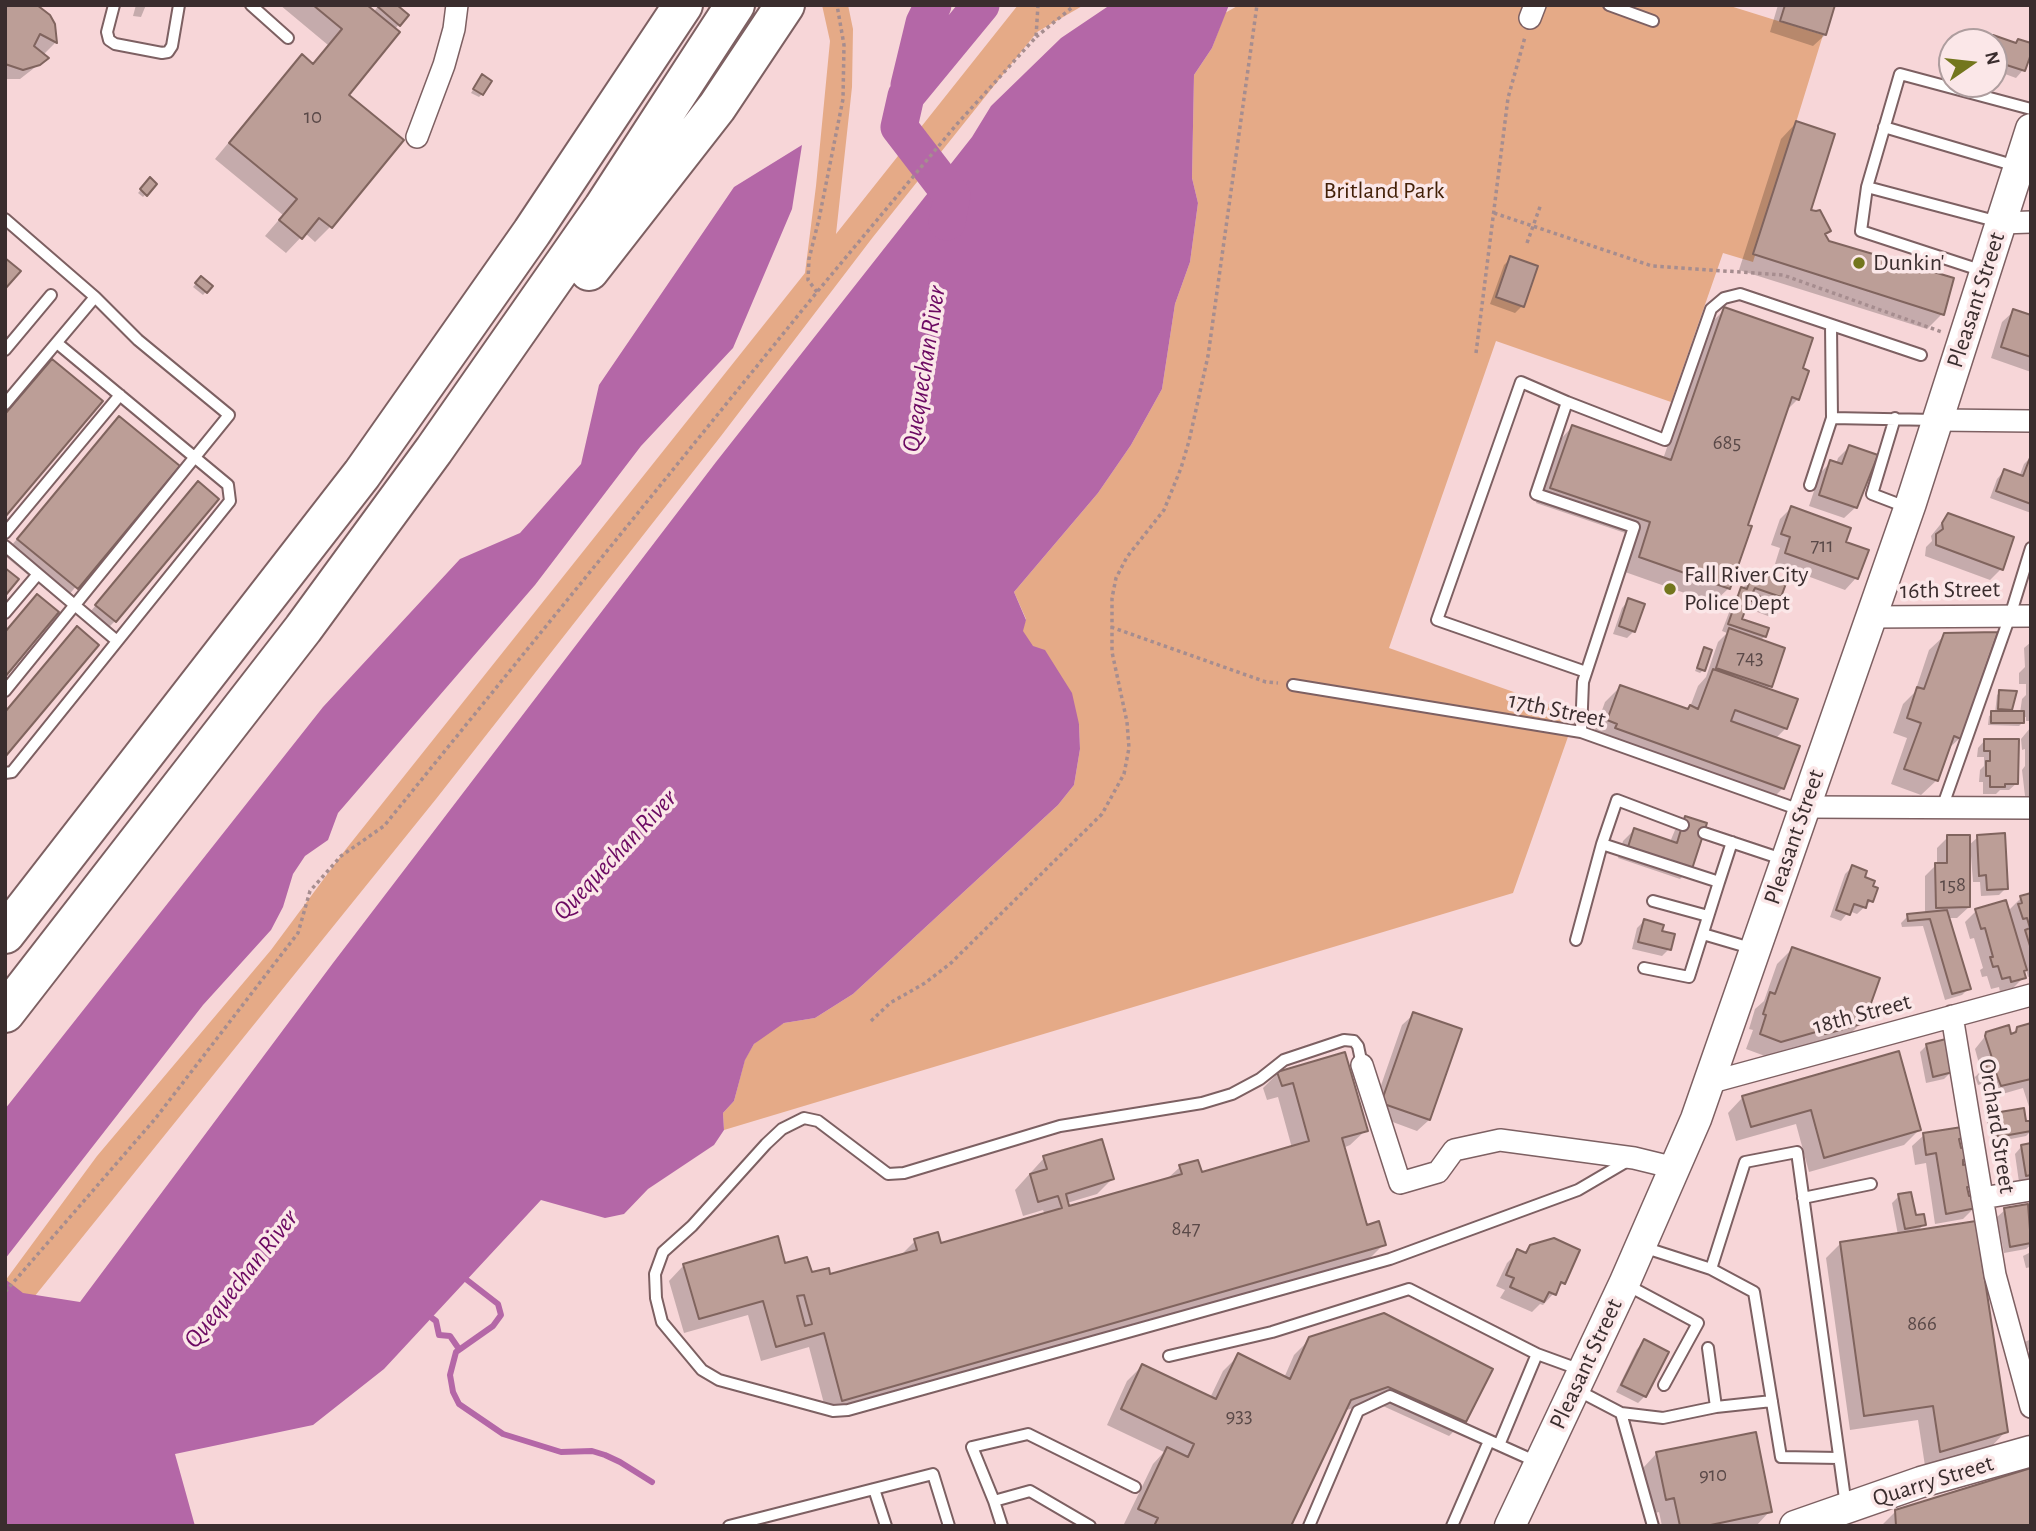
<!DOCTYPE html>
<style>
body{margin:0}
#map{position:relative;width:2036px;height:1531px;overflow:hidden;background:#f7d6d8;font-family:"Alegreya Sans",sans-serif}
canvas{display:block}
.frame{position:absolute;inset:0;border:7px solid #3a2d2e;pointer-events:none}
.north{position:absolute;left:1938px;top:28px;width:70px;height:70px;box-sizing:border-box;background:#fbe7e8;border:2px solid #ae9d9e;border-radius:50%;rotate:76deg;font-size:19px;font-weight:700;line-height:28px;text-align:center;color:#3a2d2e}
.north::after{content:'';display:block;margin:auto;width:24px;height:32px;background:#73761d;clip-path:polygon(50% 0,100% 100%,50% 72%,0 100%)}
</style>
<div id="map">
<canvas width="2036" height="1531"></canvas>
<div class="frame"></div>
<div class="north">N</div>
</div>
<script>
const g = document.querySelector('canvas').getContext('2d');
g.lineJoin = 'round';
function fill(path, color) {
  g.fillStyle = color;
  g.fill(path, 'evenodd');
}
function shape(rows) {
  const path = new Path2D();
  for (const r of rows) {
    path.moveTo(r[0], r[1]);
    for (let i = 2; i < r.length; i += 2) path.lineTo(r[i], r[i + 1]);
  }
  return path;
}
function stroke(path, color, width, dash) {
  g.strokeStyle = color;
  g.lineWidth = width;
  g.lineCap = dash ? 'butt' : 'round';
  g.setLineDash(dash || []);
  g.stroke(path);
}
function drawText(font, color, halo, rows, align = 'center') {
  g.font = font + ' "Alegreya Sans",sans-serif';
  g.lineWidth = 7;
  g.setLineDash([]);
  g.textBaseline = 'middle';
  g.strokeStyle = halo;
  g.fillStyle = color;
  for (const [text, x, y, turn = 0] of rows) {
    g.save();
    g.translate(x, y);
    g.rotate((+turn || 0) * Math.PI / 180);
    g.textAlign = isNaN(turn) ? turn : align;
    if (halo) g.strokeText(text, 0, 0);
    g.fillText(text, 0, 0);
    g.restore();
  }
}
fill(shape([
 [822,5,848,5,853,29,852,87,836,234,1018,5,1084,5,1037,32,873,237,721,436,436,799,5,1333,5,1281,97,1156,271,950,346,849,805,273,816,186,830,41],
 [1239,5,1727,5,1823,35,1753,262,1723,253,1671,402,1496,341,1389,648,1576,714,1513,893,724,1130,723,1113,734,1101,745,1059,754,1044,769,1031,784,1023,815,1018,853,994,1058,805,1074,785,1080,749,1079,724,1022,631,1026,619,1014,592,1098,493,1131,445,1162,389,1175,304,1190,262,1198,203,1192,178,1194,75,1212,48,1225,13]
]), '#e5aa87');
fill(shape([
 [1110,5,1229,5,1212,48,1194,75,1192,178,1198,203,1190,262,1175,304,1162,389,1131,445,1098,493,1014,592,1026,620,1023,631,1033,646,1045,650,1072,693,1079,724,1080,749,1074,785,1058,805,853,994,815,1018,784,1023,754,1044,745,1060,734,1101,723,1113,724,1130,714,1145,648,1189,624,1214,605,1218,541,1200,384,1369,313,1425,175,1454,195,1526,5,1526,5,1279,23,1293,80,1302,333,963,716,462,972,137,991,106,1061,38],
 [802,145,792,209,733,348,641,446,535,585,338,813,328,840,305,856,293,874,283,907,271,930,203,1005,5,1259,5,1109,323,707,460,559,520,533,581,464,599,385,734,187]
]), '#b467a7');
fill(shape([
 [136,5,146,5,141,17,133,16],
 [280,5,364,5,373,13,379,5,394,5,399,24,346,95,401,140,330,227,315,242,305,233,286,253,265,236,283,215,215,159,287,72,302,57,312,65,328,45],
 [1778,5,1833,5,1825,35,1813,46,1770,32],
 [5,10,56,34,55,43,43,55,47,58,20,79,5,79],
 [1994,37,2015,45,2023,70,2016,78,1994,70,1994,42,1989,42],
 [479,80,482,94,479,97,471,93],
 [1796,123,1808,211,1828,231,1824,235,1828,243,1942,314,1927,329,1739,270,1781,139],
 [150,180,155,184,143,197,138,193],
 [1511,258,1522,306,1515,313,1490,304,1504,265],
 [201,278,211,286,203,295,193,287],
 [1725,309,1801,369,1798,399,1786,411,1746,526,1729,588,1713,603,1625,572,1637,537,1536,503,1557,443,1572,427,1663,459,1710,324],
 [2014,311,2031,317,2031,372,1991,358,2002,322],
 [120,418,178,466,62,603,5,556,5,553],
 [1849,447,1856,507,1844,518,1809,506,1820,473,1831,462,1836,464,1838,458],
 [2031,457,2031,513,1990,498,1997,479,2004,471,2019,477,2024,464],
 [187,495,115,621,104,632,86,617],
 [1791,508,1843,543,1856,578,1845,590,1775,564,1780,548,1771,545,1780,519],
 [1948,515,2001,569,1990,580,1925,556,1926,547,1932,541,1931,536],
 [1754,571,1780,596,1773,603,1776,609,1768,616,1744,607,1740,620,1765,636,1760,641,1770,686,1766,690,1786,728,1775,739,1783,788,1768,803,1593,735,1605,702,1620,687,1687,711,1690,707,1698,686,1706,677,1718,642,1727,633,1722,631,1735,597,1743,590,1747,578],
 [1629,600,1634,631,1627,638,1613,634,1622,608],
 [1945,635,1960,738,1947,750,1937,780,1921,795,1891,784,1907,738,1893,733,1903,704,1915,692,1929,650],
 [2031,642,2031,721,2026,721,2026,717,2022,717,2022,723,2019,726,1988,725,1989,716,1995,713,1997,695,2000,692,2011,709,2007,713,2020,713,2022,699,2026,695,2026,684,2019,684,2019,673,2025,667,2024,648],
 [1704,649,1703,670,1700,673,1695,671],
 [2031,727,2031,796,2025,796,2022,770,2025,766,2025,749,2022,750,2021,739],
 [1985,740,2017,783,2009,790,2000,790,1996,794,1983,794,1983,782,1979,782,1980,770,1984,766,1984,757,1977,757,1978,748],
 [1686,818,1691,868,1680,879,1618,858,1623,841,1634,830,1670,842,1675,830],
 [1948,837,1968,846,1978,837,2006,888,1999,895,1981,896,1980,882,1973,882,1971,856,1968,856,1969,907,1957,918,1948,918,1969,988,1962,995,1945,1000,1923,926,1902,927,1901,923,1908,916,1925,914,1925,876,1937,864,1937,848],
 [1852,867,1863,878,1871,901,1857,914,1849,911,1841,921,1830,917,1845,874],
 [2031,895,2031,976,2028,977,2026,969,2022,972,2024,977,2013,988,2000,992,1999,987,1991,989,1987,976,1982,977,1980,970,1983,968,1974,938,1970,939,1965,922,1976,911,2008,911,2021,898],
 [1644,921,1660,932,1669,949,1662,956,1632,949,1637,928],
 [1792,949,1862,1022,1847,1037,1810,1048,1800,1046,1765,1056,1746,1049,1753,1030,1749,1029,1755,1009,1764,1001,1777,964],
 [1414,1014,1429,1120,1417,1131,1371,1114,1402,1025],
 [2031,1025,2031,1113,2023,1088,1992,1097,1989,1095,1985,1083,1978,1085,1975,1077,1981,1071,1975,1049,1987,1034,2010,1037,2018,1028],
 [1927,1045,1951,1072,1944,1079,1926,1083,1920,1052],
 [1278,1073,1366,1130,1350,1145,1343,1148,1366,1227,1384,1244,1369,1259,827,1415,809,1347,761,1361,748,1315,684,1333,669,1281,684,1265,784,1265,811,1274,829,1276,900,1256,915,1241,940,1245,1045,1215,1043,1210,1023,1216,1015,1190,1044,1158,1112,1179,1097,1194,1067,1203,1068,1208,1167,1179,1180,1167,1201,1174,1292,1148,1278,1097,1267,1100,1263,1088],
 [1743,1097,1919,1130,1904,1145,1809,1172,1796,1124,1736,1141,1728,1113],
 [1995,1115,2025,1123,2031,1122,2031,1131,2026,1136,1991,1143,1987,1122],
 [1924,1135,1962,1138,1958,1142,1965,1159,1961,1162,1968,1186,1966,1189,1974,1208,1963,1219,1935,1224,1926,1163,1915,1165,1912,1146],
 [2031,1145,2031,1181,2019,1182,2015,1154,2022,1146],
 [1899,1196,1914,1217,1924,1224,1917,1232,2006,1431,1991,1447,1925,1466,1918,1420,1850,1430,1826,1258,1841,1243,1898,1235,1892,1203],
 [2027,1206,2031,1245,2026,1249,2004,1253,1997,1217,2005,1210],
 [1530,1247,1563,1283,1543,1305,1540,1304,1532,1312,1500,1298,1505,1290,1496,1286,1507,1263,1518,1252,1523,1254],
 [2031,1252,2031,1267,2026,1268,2023,1256],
 [1310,1339,1464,1421,1449,1436,1372,1401,1344,1411,1289,1526,1124,1524,1153,1464,1164,1452,1107,1425,1127,1381,1142,1366,1210,1398,1223,1371,1238,1356,1284,1378,1294,1355],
 [2031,1339,2031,1349,2024,1351,2021,1344],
 [1644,1342,1645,1396,1638,1403,1616,1392,1637,1349],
 [1657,1453,1770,1511,1756,1526,1662,1526,1659,1512,1651,1514,1642,1469],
 [1896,1511,2031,1526,1881,1526]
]), '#0003');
stroke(shape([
 [467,1280,498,1304,501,1315,493,1326,456,1352,450,1375,453,1392,459,1404,503,1434,561,1452,592,1451,605,1455,620,1462,652,1482],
 [432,1318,436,1321,439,1335,450,1336,459,1349]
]), '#b467a7', 6);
stroke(shape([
 [909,85,924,23,933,5],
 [947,222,952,196,899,127,906,96,981,5]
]), '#b467a7', 37);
const building = shape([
 [9,5,37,5,50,15,55,24,57,43,40,34,34,46,49,58,40,65,23,70,5,64,5,7,9,5],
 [313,5,367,5,400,32,349,95,404,140,332,228,319,218,302,239,279,220,297,199,229,143,302,54,313,64,342,29,313,5],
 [397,5,409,15,400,26,377,6,397,5],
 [1785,5,1835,5,1826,35,1780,21,1785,5],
 [1993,35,2016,43,2018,39,2031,43,2031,54,2025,71,1994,61,1994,42,1991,42,1993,35],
 [482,74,492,81,483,95,473,89,482,74],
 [1796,121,1835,134,1811,210,1816,211,1820,210,1831,231,1825,234,1829,241,1954,278,1944,315,1753,254,1796,121],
 [150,177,157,184,147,196,140,189,150,177],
 [1510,256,1538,266,1524,307,1496,297,1510,256],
 [5,258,21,271,5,289,5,258],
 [201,276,213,286,207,293,195,283,201,276],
 [1724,307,1813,338,1803,368,1809,371,1799,400,1792,397,1748,525,1752,526,1730,589,1639,557,1650,522,1550,488,1572,425,1671,460,1724,307],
 [2013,309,2031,315,2031,357,2001,347,2013,309],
 [52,359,103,401,5,517,5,414,52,359],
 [119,416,180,466,78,589,17,539,119,416],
 [1849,445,1878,455,1857,508,1819,495,1830,460,1842,464,1849,445],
 [2031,455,2031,504,1996,491,2004,469,2023,476,2031,455],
 [198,481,219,499,116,622,95,605,198,481],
 [1791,506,1851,528,1846,542,1869,550,1858,579,1785,553,1790,537,1781,534,1791,506],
 [1948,513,2014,537,2003,570,1936,545,1936,534,1943,529,1942,523,1948,513],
 [5,568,19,579,5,596,5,568],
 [1754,569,1787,581,1781,597,1755,588,1752,594,1779,603,1777,610,1749,600,1742,619,1769,628,1766,637,1728,624,1741,587,1747,589,1754,569],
 [37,594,59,612,5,677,5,632,37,594],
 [1628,598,1645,604,1635,632,1619,626,1628,598],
 [77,626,99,645,5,757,5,712,77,626],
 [1729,628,1785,648,1772,687,1716,668,1729,628],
 [1998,632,1961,739,1954,736,1938,781,1904,769,1921,723,1907,718,1917,687,1924,689,1944,633,1998,632],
 [1704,647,1712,650,1705,671,1697,668,1704,647],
 [1713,669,1798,699,1787,729,1735,710,1731,721,1800,746,1784,789,1615,728,1617,724,1607,720,1620,685,1688,709,1690,705,1698,709,1713,669],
 [1999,690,2017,691,2012,710,1998,709,1999,690],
 [1991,711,2024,711,2024,723,1991,723,1991,711],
 [1984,739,2019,739,2018,784,2005,784,2005,787,1990,787,1990,776,1986,776,1986,761,1990,761,1990,751,1984,751,1984,739],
 [1685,816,1707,823,1692,869,1628,847,1634,828,1677,843,1685,816],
 [2005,833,2008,889,1987,890,1986,875,1979,876,1977,835,2005,833],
 [1947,835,1970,835,1970,907,1936,908,1935,863,1947,863,1947,835],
 [1852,865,1867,871,1865,877,1875,881,1873,886,1878,888,1873,902,1868,900,1866,908,1854,904,1850,915,1836,910,1852,865],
 [2031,893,2031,946,2030,946,2025,930,2030,928,2027,918,2023,919,2018,904,2022,903,2020,896,2031,893],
 [2006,900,2027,970,2024,971,2026,978,2011,982,2010,977,2002,979,1998,966,1993,967,1990,957,1993,957,1985,928,1981,929,1975,909,2006,900],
 [1947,910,1971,989,1952,994,1930,919,1908,921,1907,914,1947,910],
 [1644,919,1664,925,1662,931,1675,934,1671,950,1638,942,1644,919],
 [1792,947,1880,978,1864,1023,1826,1034,1816,1032,1781,1042,1760,1034,1766,1015,1763,1014,1770,992,1775,994,1792,947],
 [1413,1012,1462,1029,1430,1120,1381,1103,1413,1012],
 [2031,1023,2031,1079,2001,1086,1996,1073,1989,1075,1986,1064,1993,1061,1985,1036,1986,1032,2009,1025,2011,1034,2016,1032,2017,1027,2031,1023],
 [1946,1039,1953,1072,1933,1077,1926,1044,1946,1039],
 [1899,1051,1921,1130,1824,1158,1811,1110,1751,1127,1742,1096,1899,1051],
 [1345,1052,1368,1131,1342,1138,1367,1225,1379,1221,1386,1245,842,1401,824,1333,776,1347,763,1301,699,1319,683,1264,778,1236,785,1263,807,1257,812,1272,829,1268,830,1274,917,1250,914,1239,938,1232,941,1243,1062,1208,1058,1196,1038,1202,1030,1174,1047,1169,1043,1156,1102,1139,1114,1179,1066,1194,1069,1206,1182,1174,1179,1165,1198,1160,1202,1172,1309,1141,1293,1083,1282,1086,1277,1072,1345,1052],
 [804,1295,812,1324,805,1326,797,1296,804,1295],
 [2024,1108,2026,1121,2031,1121,2031,1131,1998,1137,1994,1113,2024,1108],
 [1962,1127,1964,1138,1959,1139,1961,1148,1964,1147,1967,1159,1963,1160,1963,1165,1967,1164,1970,1187,1967,1187,1969,1196,1974,1196,1976,1208,1946,1214,1936,1153,1926,1155,1923,1133,1962,1127],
 [2031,1143,2031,1175,2026,1176,2021,1145,2031,1143],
 [1911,1192,1916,1215,1924,1214,1926,1225,1905,1229,1898,1194,1911,1192],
 [2028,1204,2031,1243,2010,1247,2004,1208,2028,1204],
 [1976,1221,2008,1432,1940,1452,1933,1406,1864,1416,1840,1242,1976,1221],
 [1554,1238,1580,1250,1565,1284,1561,1282,1556,1295,1549,1292,1544,1302,1510,1287,1514,1278,1506,1275,1517,1249,1526,1253,1530,1245,1554,1238],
 [1384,1313,1493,1369,1466,1422,1388,1387,1351,1400,1291,1526,1154,1526,1158,1518,1138,1509,1167,1447,1188,1457,1194,1444,1121,1409,1142,1364,1216,1399,1238,1353,1290,1379,1309,1337,1384,1313],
 [1644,1339,1669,1352,1646,1397,1621,1385,1644,1339],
 [1756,1432,1772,1512,1706,1526,1680,1526,1674,1498,1666,1500,1656,1452,1756,1432],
 [2031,1468,2031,1526,1896,1526,1895,1510,2031,1468]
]);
fill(building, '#bc9e97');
stroke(building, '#80645e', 2);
const lane = shape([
 [114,5,107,32,109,40,115,44,162,53,168,52,172,46,179,5],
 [251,5,288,38],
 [1609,5,1653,21],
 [1884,127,2016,166],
 [1867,187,1861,231,1983,271],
 [5,219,95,297,5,404],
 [1999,222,1867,187,1900,74,2031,109],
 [1831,325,1832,418,1935,420],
 [5,350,51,295],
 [1567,402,1665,440,1711,309,1724,298,1740,294,1921,355],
 [1895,418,1872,494,1906,507],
 [1810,485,1832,418],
 [5,533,120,395],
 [5,546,117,641],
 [5,613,38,574],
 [1293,685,1581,732,1803,811],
 [5,691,229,415,138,340,95,297],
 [1581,732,1583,682,1634,527,1536,494,1567,402,1521,382,1437,620,1586,672],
 [5,773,12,772,230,501,228,485,57,343],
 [1942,808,2010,616,2031,548],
 [1683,825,1617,800,1602,844,1719,882,1732,842],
 [1704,833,1785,860],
 [1653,901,1708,916],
 [1703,934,1754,949],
 [1576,940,1602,844],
 [1644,968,1689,977,1719,882],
 [1362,1065,1358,1046,1354,1041,1344,1040,1284,1060,1260,1079,1232,1094,1202,1103,1060,1126,904,1173,888,1174,818,1121,804,1118,782,1129,766,1144,692,1226,663,1252,655,1274,656,1298,662,1322,702,1370,719,1380,833,1411,848,1410,1390,1259,1578,1190,1631,1159],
 [1803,1198,1871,1184],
 [1643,1247,1711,1269,1745,1162,1797,1152,1846,1506],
 [1711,1269,1754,1292,1781,1457,1839,1458],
 [1627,1285,1698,1323,1664,1385],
 [1708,1348,1716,1407,1772,1401],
 [1537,1354,1581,1370],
 [1169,1356,1272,1332,1409,1289,1537,1354,1499,1445],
 [1577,1390,1621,1413,1653,1526],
 [1621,1413,1663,1418,1716,1407],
 [994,1501,972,1447,1028,1434,1135,1487],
 [729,1526,874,1489],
 [886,1526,874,1489,933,1474,949,1526],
 [1002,1526,994,1501,1030,1491,1090,1526],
 [1309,1526,1358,1411,1390,1396,1537,1462],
 [1452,1526,1489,1441]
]);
const street = shape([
 [1530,18,1535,5],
 [417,137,444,65,454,29,457,5],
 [2001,223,2031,222],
 [1938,420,2031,421],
 [1870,617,2031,616],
 [1804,807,2031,808],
 [1952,1016,1995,1275,2031,1407],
 [1362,1065,1400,1183,1438,1172,1454,1150,1500,1140,1634,1158,1675,1168],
 [1708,1083,2031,995],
 [1982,1198,2031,1190]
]);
const secondary = shape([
 [1510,1526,1624,1284,1696,1119,1911,503,2031,129],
 [1795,1526,1921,1482,2031,1451]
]);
const highway = shape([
 [589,271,717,107,785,5],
 [5,934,362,474,532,232,683,5],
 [5,1013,303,629,434,450,603,208,735,5]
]);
stroke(lane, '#7d6062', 14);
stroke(street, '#7d6062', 24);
stroke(secondary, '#7d6062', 33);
stroke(highway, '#7d6062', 42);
stroke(shape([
 [1036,37,1075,5],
 [1494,213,1652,266,1783,275,1942,332],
 [1527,243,1541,204],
 [817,292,808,280,809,259,819,219,843,99,844,45,837,5],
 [1476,353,1508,98,1525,37],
 [1111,627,1266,682,1278,683],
 [871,1021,890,1003,925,983,951,963,1102,814,1124,774,1129,748,1127,722,1112,652,1112,598,1116,578,1127,557,1164,510,1181,468,1189,441,1208,356,1257,5],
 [5,1292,155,1119,298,933,310,891,341,856,384,826,817,292,957,124,1036,37,1038,5]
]), '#a68d8f', 3.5, [3.5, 3.5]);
stroke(lane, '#fff', 10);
stroke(street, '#fff', 21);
stroke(secondary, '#fff', 30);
stroke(highway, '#fff', 38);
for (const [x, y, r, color] of [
 [1859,263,7,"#73761d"],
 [1670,589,7,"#73761d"]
]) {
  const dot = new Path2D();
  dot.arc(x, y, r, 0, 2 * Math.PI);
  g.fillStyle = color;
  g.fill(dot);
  stroke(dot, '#fbe7e8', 2.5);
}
drawText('21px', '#5a4948', null, [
 ["10",313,117],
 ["685",1727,443],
 ["711",1822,546],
 ["743",1750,658],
 ["158",1953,885],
 ["847",1186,1229],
 ["866",1922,1324],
 ["933",1239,1416],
 ["910",1713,1475]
]);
drawText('24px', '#421f07', '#fbe7e8', [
 ["Britland Park",1384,191]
]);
drawText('24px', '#3a2d2e', '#fbe7e8', [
 ["Dunkin'",1873,263],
 ["Fall River City",1684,575],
 ["Police Dept",1684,603]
], 'left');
drawText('24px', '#3a2d2e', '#fbe7e8', [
 ["Pleasant Street",1976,300,-72],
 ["16th Street",1950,590,-1],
 ["17th Street",1557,710,12],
 ["Pleasant Street",1794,837,-71],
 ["18th Street",1862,1014,-15],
 ["Orchard Street",1997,1126,81],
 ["Pleasant Street",1586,1364,-65],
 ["Quarry Street",1933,1481,-17]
]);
drawText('italic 26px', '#6c0962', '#fbe7e8', [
 ["Quequechan River",924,369,-81],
 ["Quequechan River",615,855,-47],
 ["Quequechan River",241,1279,-52]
]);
</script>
